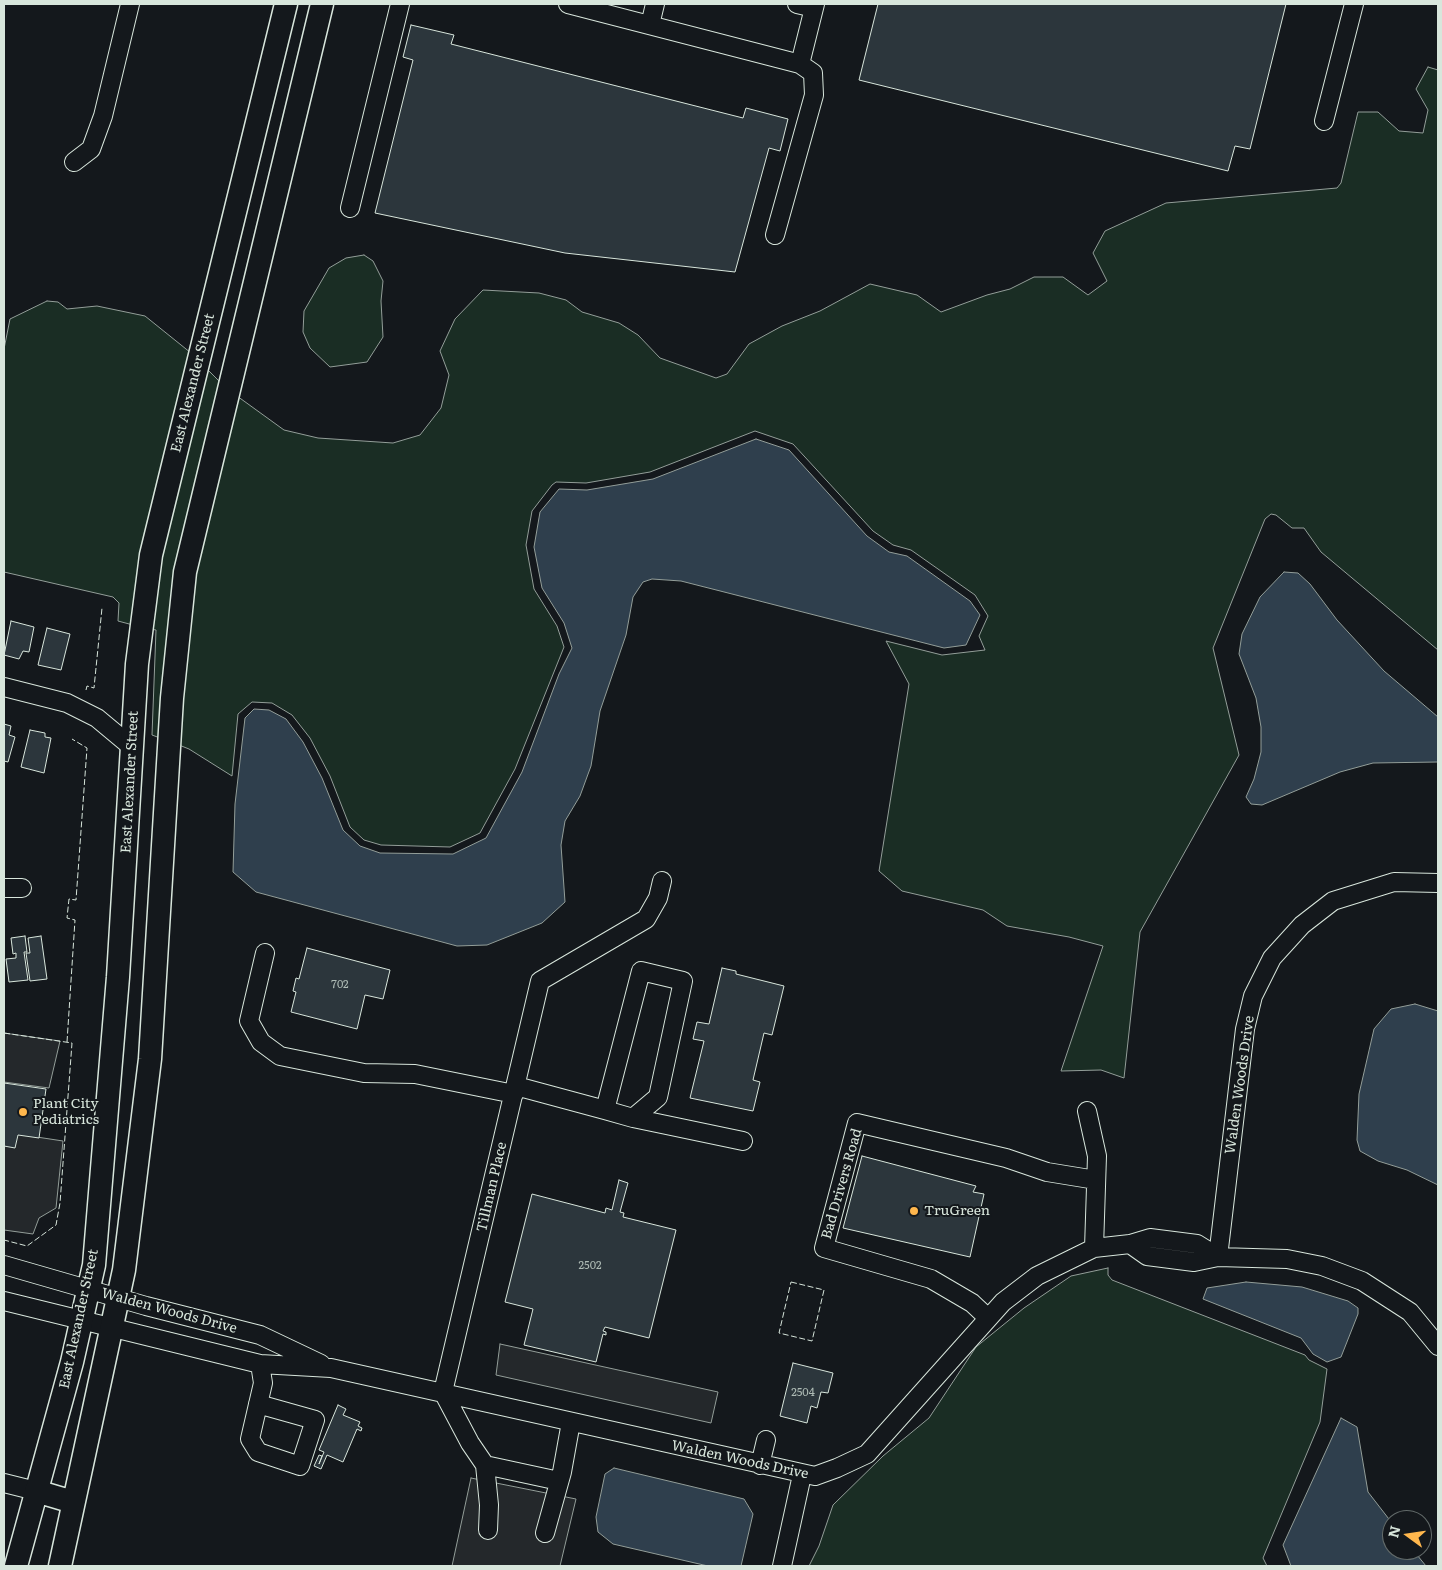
<!DOCTYPE html>
<style>
body{margin:0}
#map{position:relative;width:1442px;height:1570px;overflow:hidden;background:#14181c;font-family:Literata,serif}
canvas{display:block}
.frame{position:absolute;inset:0;border:5px solid #d8e6dc;pointer-events:none}
.north{position:absolute;left:1382px;top:1510px;width:50px;height:50px;box-sizing:border-box;background:#14181c;border:1px solid #626a69;border-radius:50%;rotate:284deg;font-size:14px;font-weight:700;line-height:20px;text-align:center;color:#d8e6dc}
.north::after{content:'';display:block;margin:auto;width:18px;height:22px;background:#ffb74d;clip-path:polygon(50% 0,100% 100%,50% 72%,0 100%)}
</style>
<div id="map">
<canvas width="1442" height="1570"></canvas>
<div class="frame"></div>
<div class="north">N</div>
</div>
<script>
const g = document.querySelector('canvas').getContext('2d');
g.lineJoin = 'round';
function fill(path, color) {
  g.fillStyle = color;
  g.fill(path, 'evenodd');
}
function shape(rows) {
  const path = new Path2D();
  for (const r of rows) {
    path.moveTo(r[0], r[1]);
    for (let i = 2; i < r.length; i += 2) path.lineTo(r[i], r[i + 1]);
  }
  return path;
}
function stroke(path, color, width, dash) {
  g.strokeStyle = color;
  g.lineWidth = width;
  g.lineCap = dash ? 'butt' : 'round';
  g.setLineDash(dash || []);
  g.stroke(path);
}
function drawText(font, color, halo, rows, align = 'center') {
  g.font = font + ' Literata,serif';
  g.lineWidth = 4;
  g.setLineDash([]);
  g.textBaseline = 'middle';
  g.strokeStyle = halo;
  g.fillStyle = color;
  for (const [text, x, y, turn = 0] of rows) {
    g.save();
    g.translate(x, y);
    g.rotate((+turn || 0) * Math.PI / 180);
    g.textAlign = isNaN(turn) ? turn : align;
    if (halo) g.strokeText(text, 0, 0);
    g.fillText(text, 0, 0);
    g.restore();
  }
}
const green = shape([
 [1428,67,1438,70,1438,650,1321,552,1304,528,1292,528,1276,515,1271,514,1265,519,1213,648,1239,755,1140,932,1124,1078,1101,1070,1061,1071,1103,946,1069,937,1007,926,983,910,902,891,879,871,909,684,886,641,942,655,985,650,979,636,988,616,975,595,911,550,893,545,873,531,793,444,755,431,650,472,586,483,556,482,552,485,532,511,526,545,534,589,557,626,564,647,515,769,480,833,450,847,381,845,364,840,350,827,330,776,310,738,292,715,272,703,252,702,238,714,232,776,189,749,179,745,194,574,237,396,284,430,318,438,393,443,420,435,441,408,449,375,440,351,455,319,483,290,539,293,566,300,582,312,619,323,638,335,660,358,716,378,727,374,749,344,782,326,820,311,870,284,917,295,941,312,987,295,1010,289,1034,277,1063,277,1088,295,1107,281,1093,253,1105,231,1166,203,1337,188,1341,183,1358,112,1378,112,1399,131,1423,133,1428,110,1416,89,1428,67],
 [364,255,373,261,383,281,381,301,383,337,367,362,330,367,310,348,303,332,304,311,329,268,346,258,364,255],
 [47,301,58,302,67,309,97,306,145,316,191,353,133,625,118,621,119,603,113,597,4,572,4,349,10,319,47,301],
 [206,368,221,383,160,738,152,735,156,630,151,629,160,556,206,368],
 [1108,1268,1108,1275,1112,1280,1305,1355,1309,1360,1327,1369,1320,1422,1263,1558,1267,1566,809,1566,819,1546,833,1505,883,1456,929,1418,976,1347,1024,1308,1071,1276,1108,1268]
]);
fill(green, '#1a2d24');
stroke(green, '#939e99', 1);
const parking = shape([
 [4,1033,60,1041,49,1088,4,1082,4,1033],
 [4,1132,63,1141,56,1208,39,1218,33,1234,4,1230,4,1132],
 [500,1344,718,1392,711,1423,496,1375,500,1344],
 [471,1478,576,1499,560,1566,452,1566,471,1478]
]);
fill(parking, '#24282b');
stroke(parking, '#939e99', 1);
const water = shape([
 [756,439,789,450,867,536,889,552,907,556,970,601,980,615,966,645,944,648,681,581,652,579,643,582,633,597,626,635,600,711,591,766,580,796,565,821,561,845,565,902,542,923,487,945,457,946,256,892,233,872,235,804,245,718,254,709,269,710,286,719,303,742,322,778,343,830,360,846,380,853,453,854,486,838,522,772,559,674,572,648,564,623,542,588,534,547,540,512,559,489,587,490,653,479,756,439],
 [1284,572,1298,573,1310,584,1337,620,1384,671,1438,717,1438,762,1373,763,1340,772,1262,805,1251,804,1246,797,1254,779,1261,752,1261,727,1256,698,1239,654,1242,634,1260,597,1284,572],
 [1415,1004,1438,1011,1438,1185,1407,1170,1378,1161,1360,1151,1357,1140,1359,1094,1374,1029,1391,1009,1415,1004],
 [1246,1282,1302,1287,1348,1301,1358,1308,1358,1314,1341,1357,1327,1362,1313,1354,1301,1338,1203,1299,1207,1288,1246,1282],
 [1341,1418,1357,1427,1368,1492,1392,1523,1392,1550,1413,1550,1426,1566,1291,1566,1283,1545,1341,1418],
 [614,1468,744,1499,753,1514,741,1566,708,1566,613,1544,598,1532,596,1517,605,1474,614,1468]
]);
fill(water, '#2f3f4d');
stroke(water, '#939e99', 1);
const building = shape([
 [878,4,1286,4,1250,149,1235,146,1228,171,859,80,878,4],
 [411,25,454,35,451,44,743,118,746,108,788,119,780,151,769,148,735,272,565,253,375,213,413,60,403,57,411,25],
 [11,621,34,627,29,652,23,651,19,659,4,655,11,621],
 [47,628,70,634,61,670,38,665,47,628],
 [4,724,11,726,9,735,15,737,8,762,4,761,4,724],
 [30,730,45,733,45,737,51,738,44,773,21,767,30,730],
 [25,936,27,952,24,952,28,980,9,982,6,959,16,958,16,953,13,954,11,938,25,936],
 [41,936,47,979,30,981,26,953,30,953,28,938,41,936],
 [307,948,390,970,383,999,365,995,357,1029,291,1012,296,992,293,991,296,978,299,979,307,948],
 [722,968,736,971,736,974,784,986,772,1035,764,1033,753,1080,760,1082,753,1111,690,1098,704,1041,693,1039,697,1022,709,1024,722,968],
 [4,1083,46,1089,39,1138,18,1135,15,1148,4,1146,4,1083],
 [862,1156,976,1186,973,1192,984,1194,970,1257,843,1228,862,1156],
 [619,1180,628,1183,620,1212,624,1213,623,1217,676,1230,649,1338,605,1327,603,1331,606,1332,606,1335,603,1334,596,1362,524,1345,533,1309,505,1302,532,1194,605,1213,606,1208,612,1210,619,1180],
 [793,1363,833,1373,828,1393,821,1392,817,1408,811,1406,807,1423,780,1416,793,1363],
 [338,1405,346,1409,343,1415,360,1422,358,1426,362,1428,361,1431,357,1429,343,1462,327,1455,321,1469,314,1466,319,1455,322,1456,319,1464,324,1452,319,1450,338,1405]
]);
fill(building, '#2c363c');
stroke(building, '#d8e6dc', 1);
const minor = shape([
 [568,4,800,64,815,4],
 [797,4,814,8],
 [650,25,655,4],
 [1324,121,1354,4],
 [74,162,91,149,103,116,130,4],
 [350,208,400,4],
 [775,235,814,95,813,73,800,64],
 [4,687,67,703,97,718,133,748],
 [1438,883,1394,882,1333,901,1302,925,1272,958,1253,996,1245,1029,1218,1257,1287,1259,1322,1266,1362,1281,1410,1312,1438,1346],
 [4,888,22,888],
 [265,953,249,1021,261,1042,280,1056,364,1073,415,1074,514,1094],
 [516,1086,605,1110,633,1118,658,1097,683,981,641,971,605,1110],
 [1087,1111,1097,1156,1094,1248],
 [633,1118,743,1141],
 [1130,1244,1147,1256,1194,1262,1218,1257],
 [4,1265,146,1306,260,1335,321,1364],
 [4,1301,260,1364,331,1368,815,1476,837,1468,867,1454,1003,1302,1037,1276,1094,1248,1130,1244,1150,1238,1197,1244,1218,1257],
 [988,1318,972,1303,931,1279,824,1248,857,1123,1006,1158,1047,1172,1096,1180],
 [258,1404,315,1420,300,1466,258,1452,250,1439,263,1383,260,1364],
 [485,1465,559,1481],
 [760,1465,766,1440],
 [4,1483,36,1491],
 [488,1530,489,1505,485,1465,470,1443,443,1392,540,981,646,919,658,898,662,881],
 [545,1533,562,1472,571,1422],
 [782,1566,802,1475]
]);
const major = shape([
 [36,1491,73,1502],
 [16,1566,72,1362,94,1265,118,977,137,664,151,555,286,4],
 [60,1566,124,1270,150,1059,172,698,185,572,322,4]
]);
stroke(minor, '#d8e6dc', 20);
stroke(major, '#d8e6dc', 25);
stroke(minor, '#14181c', 18);
stroke(major, '#14181c', 22);
stroke(shape([
 [86,690,87,686,94,688,102,608],
 [4,1033,72,1043,60,1203,56,1225,27,1246,4,1240],
 [67,1042,75,920,67,918,69,899,76,900,87,748,72,739],
 [791,1282,824,1290,812,1341,779,1333,791,1282]
]), '#d8e6dc', 1, [6, 2.5]);
for (const [x, y, r, color] of [
 [23,1112,5,"#ffb74d"],
 [914,1211,5,"#ffb74d"]
]) {
  const dot = new Path2D();
  dot.arc(x, y, r, 0, 2 * Math.PI);
  g.fillStyle = color;
  g.fill(dot);
  stroke(dot, '#14181c', 2);
}
drawText('11px', '#adbab4', null, [
 ["702",340,985],
 ["2502",590,1266],
 ["2504",803,1393]
]);
drawText('14px', '#d8e6dc', '#14181c', [
 ["East Alexander Street",193,383,-76],
 ["East Alexander Street",130,782,-87],
 ["Walden Woods Drive",1240,1085,-82],
 ["Bad Drivers Road",842,1184,-74],
 ["Tillman Place",492,1187,-77],
 ["Walden Woods Drive",169,1311,15],
 ["East Alexander Street",79,1319,-78],
 ["Walden Woods Drive",740,1460,12]
]);
drawText('14px', '#d8e6dc', '#14181c', [
 ["Plant City",33,1104],
 ["Pediatrics",33,1120],
 ["TruGreen",924,1211]
], 'left');
</script>
